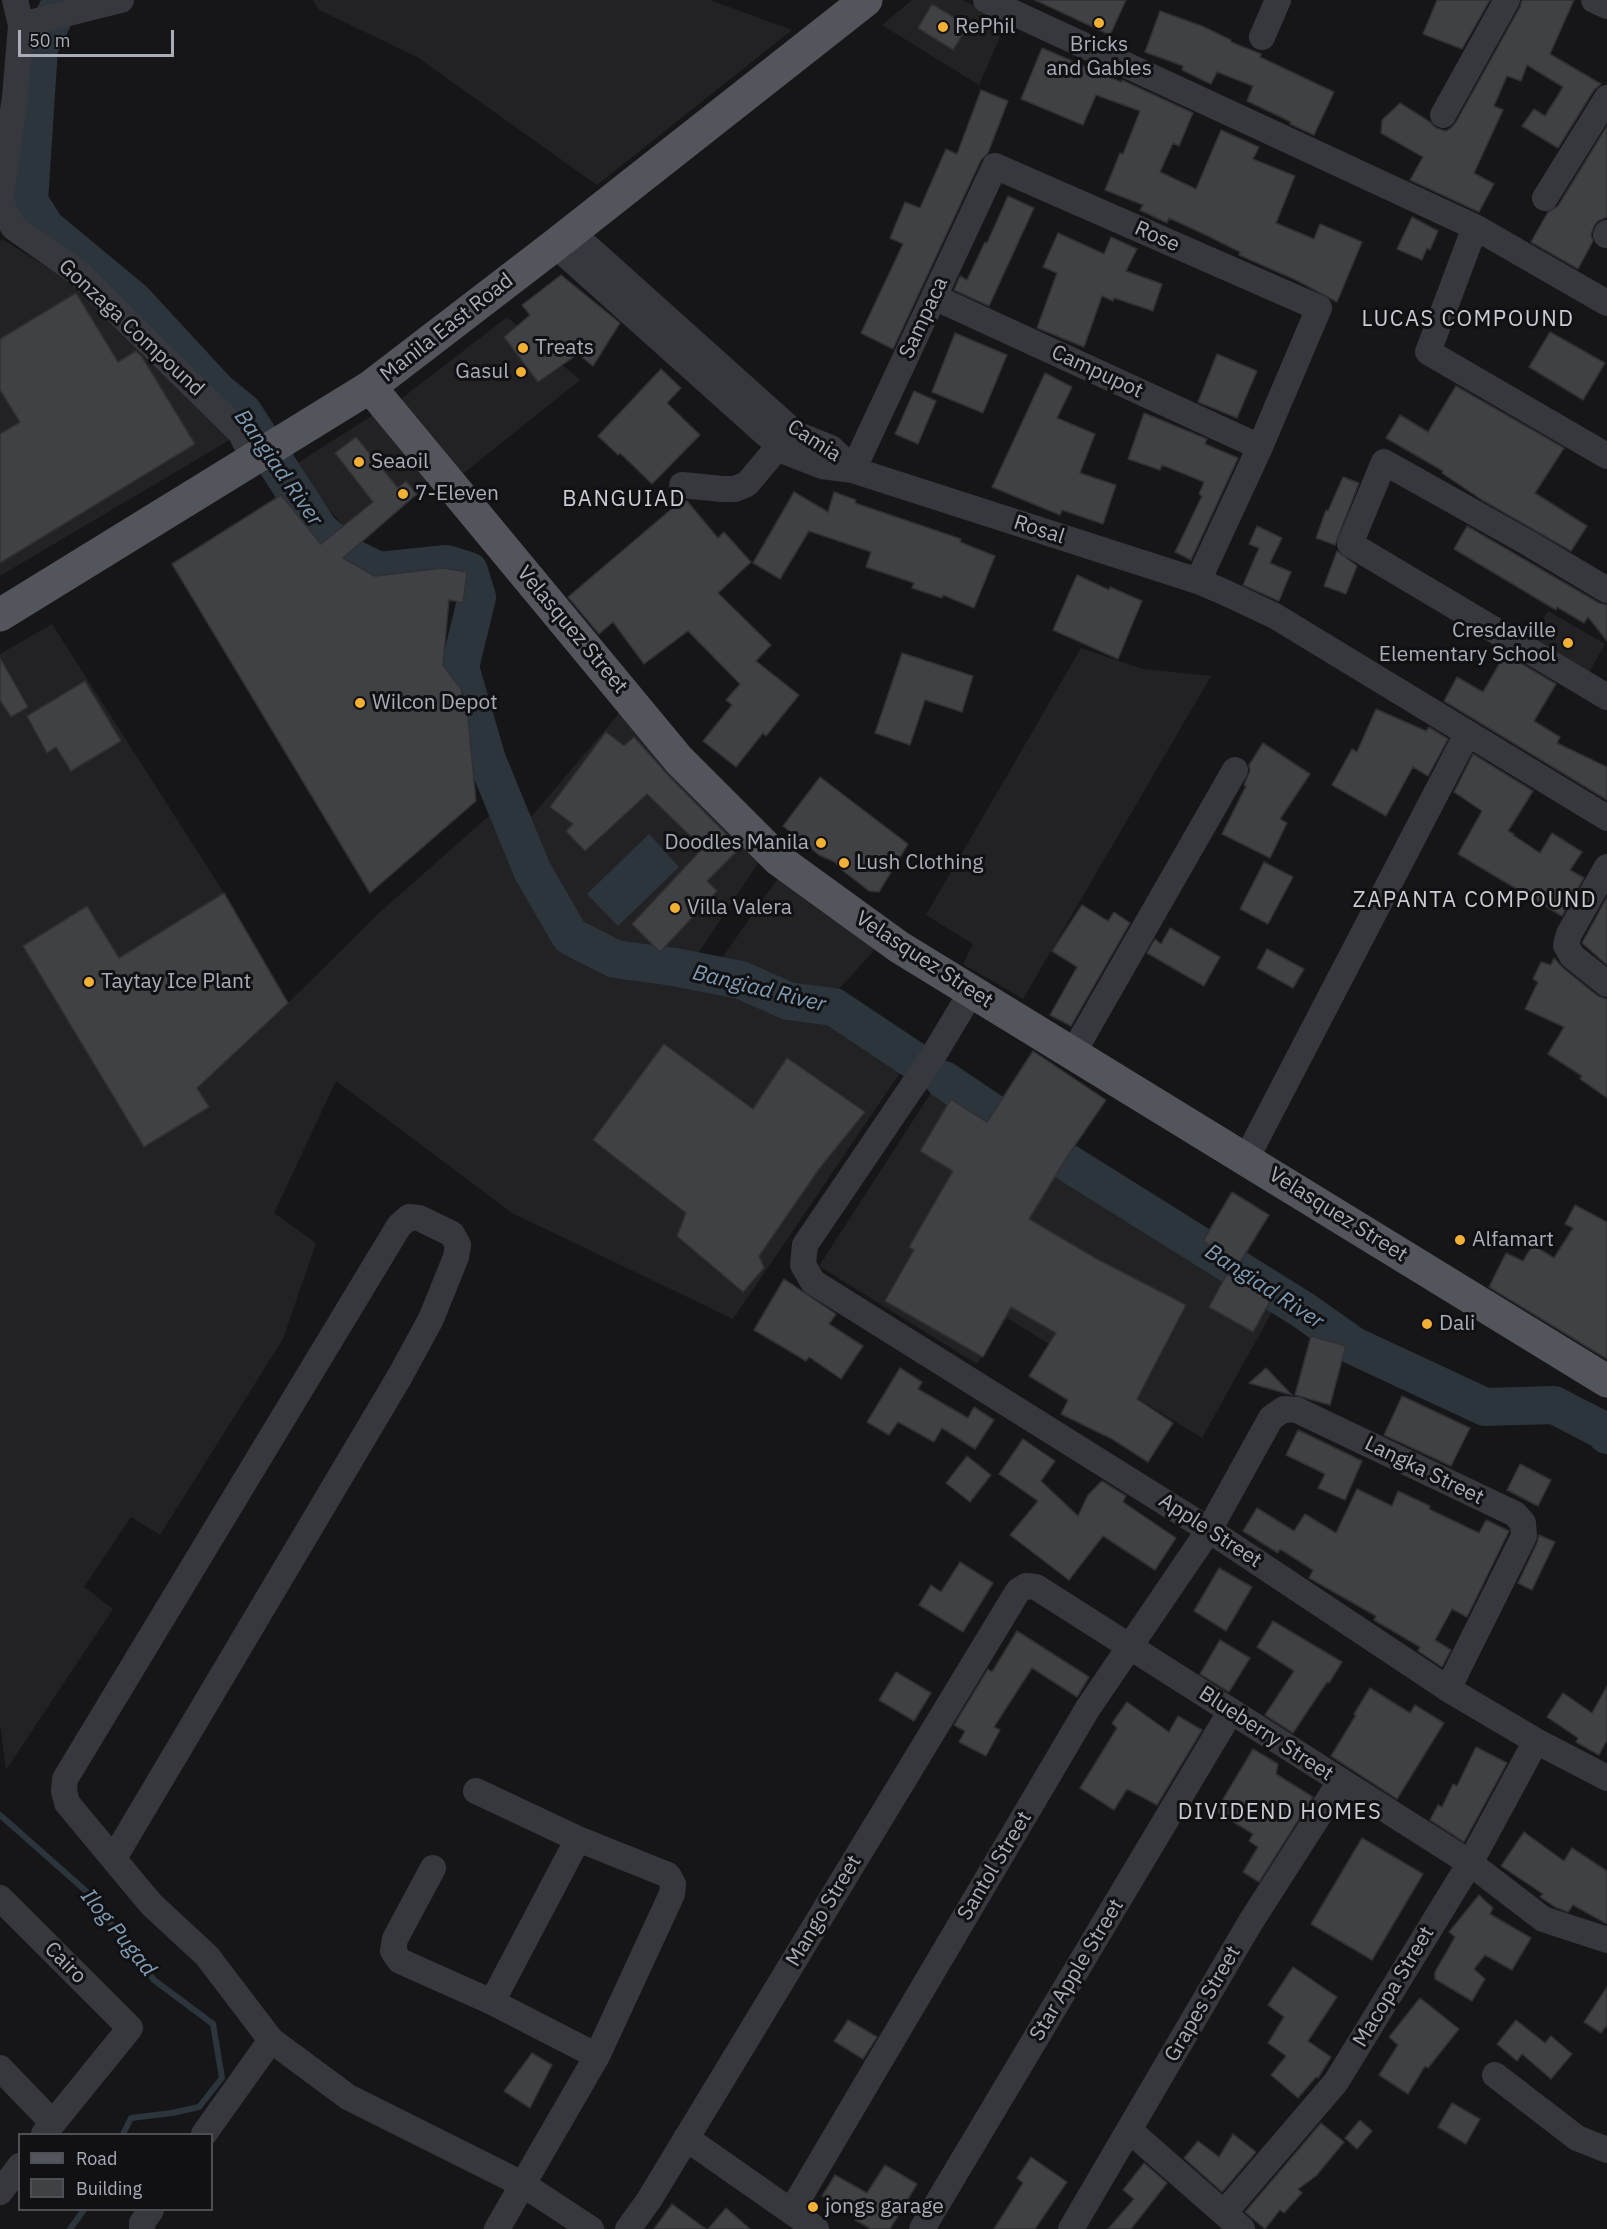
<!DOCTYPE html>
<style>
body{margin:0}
#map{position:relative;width:1607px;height:2229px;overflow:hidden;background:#161618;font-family:"IBM Plex Sans",sans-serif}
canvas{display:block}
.legend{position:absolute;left:18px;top:2133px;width:195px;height:78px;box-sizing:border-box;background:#111113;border:2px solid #4d4f55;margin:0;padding:8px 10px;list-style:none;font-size:18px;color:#a8adb8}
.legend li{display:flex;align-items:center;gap:12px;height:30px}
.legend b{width:30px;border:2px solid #4d4f55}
.scale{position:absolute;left:18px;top:30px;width:156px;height:27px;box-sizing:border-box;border:3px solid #a8adb8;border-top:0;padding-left:8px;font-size:18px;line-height:21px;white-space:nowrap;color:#a8adb8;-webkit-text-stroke:4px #111113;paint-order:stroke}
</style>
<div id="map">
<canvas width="1607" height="2229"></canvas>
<ul class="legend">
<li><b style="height:8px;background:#53555c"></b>Road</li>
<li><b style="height:16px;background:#404145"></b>Building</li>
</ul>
<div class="scale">50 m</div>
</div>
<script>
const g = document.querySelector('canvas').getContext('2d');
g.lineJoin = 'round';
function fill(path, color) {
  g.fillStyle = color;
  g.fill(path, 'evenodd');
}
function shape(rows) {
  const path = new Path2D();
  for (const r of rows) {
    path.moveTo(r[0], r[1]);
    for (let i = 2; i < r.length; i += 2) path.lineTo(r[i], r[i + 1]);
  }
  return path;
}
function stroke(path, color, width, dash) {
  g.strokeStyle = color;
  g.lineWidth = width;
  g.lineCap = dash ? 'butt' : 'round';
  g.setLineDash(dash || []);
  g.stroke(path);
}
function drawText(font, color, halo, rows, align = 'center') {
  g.font = font + ' "IBM Plex Sans",sans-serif';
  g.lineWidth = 6;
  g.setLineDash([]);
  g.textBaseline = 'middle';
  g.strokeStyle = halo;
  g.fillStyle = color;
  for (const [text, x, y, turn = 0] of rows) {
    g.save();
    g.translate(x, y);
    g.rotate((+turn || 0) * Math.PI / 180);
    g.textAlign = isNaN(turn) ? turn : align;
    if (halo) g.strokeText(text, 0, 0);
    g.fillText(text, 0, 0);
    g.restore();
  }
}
fill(shape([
 [313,0,710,0,792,30,597,185,417,57,319,10],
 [912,0,962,0,1007,21,979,85,882,25],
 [2,239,64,278,233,438,0,576,0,244],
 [507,317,580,380,460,476,397,402],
 [376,413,432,481,359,545,293,466],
 [1548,611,1605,644,1587,676,1530,643],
 [52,624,224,893,288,1003,379,913,490,815,508,836,529,885,556,935,600,963,650,970,742,990,792,1014,829,1016,904,1067,733,1319,512,1213,336,1081,274,1213,316,1243,283,1339,160,1535,131,1517,84,1587,113,1609,6,1770,0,1724,0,654],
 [1081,648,1143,669,1211,676,1023,999,963,964,973,944,926,915],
 [621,711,760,860,691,964,606,949,572,929,537,871,520,830],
 [781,874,877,947,830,999,786,993,745,974,715,968],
 [936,1085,1277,1303,1202,1438,1007,1318,977,1364,819,1266]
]), '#222225');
fill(shape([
 [649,834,679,867,618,926,587,894]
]), '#2c353c');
stroke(shape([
 [0,1815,86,1891,154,1980,213,2024,222,2078,199,2107,172,2113,131,2118,123,2134],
 [70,2229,84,2210]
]), '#2c353c', 6);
stroke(shape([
 [62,0,39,48,29,201,46,228,133,300,217,391,243,412,320,531,354,559,379,571,446,564,469,571,477,597,460,667,487,760,532,870,570,936,615,959,674,967,741,980,788,1001,834,1007,918,1063],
 [944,1080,1052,1153,1303,1310,1354,1346,1485,1407,1554,1405,1606,1432,1607,1435]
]), '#2c353c', 38);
const building = shape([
 [1035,0,1126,0,1110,35,1035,0],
 [1437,0,1490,0,1462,49,1423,34,1437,0],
 [1522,0,1574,0,1550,54,1601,84,1594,90,1558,148,1522,126,1534,109,1545,116,1563,87,1527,65,1521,81,1507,76,1494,106,1503,110,1474,173,1494,184,1479,212,1410,180,1423,157,1381,133,1382,120,1400,103,1430,122,1436,128,1446,131,1451,128,1456,122,1520,7,1522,0],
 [932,4,968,26,953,50,918,28,932,4],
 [1160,11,1202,26,1231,40,1231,42,1261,54,1260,57,1334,92,1314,135,1290,124,1291,122,1285,119,1247,101,1253,86,1217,72,1211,84,1182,70,1183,66,1145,52,1160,11],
 [1042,48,1121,82,1122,80,1193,113,1179,146,1173,143,1160,172,1196,189,1221,130,1259,147,1253,159,1295,176,1276,223,1314,239,1320,224,1362,242,1337,302,1296,280,1239,255,1240,252,1208,236,1169,218,1167,223,1140,210,1143,205,1105,190,1120,153,1123,154,1140,111,1096,95,1083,125,1021,99,1042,48],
 [981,90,1008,101,988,153,981,160,893,349,861,333,903,244,890,238,905,202,920,208,946,149,957,154,981,90],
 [1607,126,1607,217,1598,221,1594,226,1591,235,1593,241,1578,269,1531,242,1548,212,1558,206,1607,126],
 [1008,196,1034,208,989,306,954,290,960,276,967,280,985,242,987,243,1008,196],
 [1412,217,1438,231,1430,250,1427,248,1422,260,1397,249,1412,217],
 [1058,233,1104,254,1111,237,1137,249,1126,271,1162,284,1153,311,1114,298,1113,301,1102,296,1084,347,1037,328,1057,273,1043,267,1058,233],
 [561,275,620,323,593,366,578,354,538,382,504,337,530,315,522,305,561,275],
 [76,293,118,362,136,351,142,357,195,444,0,563,0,434,20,422,0,390,0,339,76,293],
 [1550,332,1605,363,1583,400,1529,367,1550,332],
 [955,333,1007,355,983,413,932,392,955,333],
 [1217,354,1257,371,1237,418,1198,402,1217,354],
 [661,369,681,388,667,403,700,435,652,484,620,453,618,455,598,436,661,369],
 [1045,373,1072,387,1057,418,1095,434,1080,473,1116,485,1103,524,1062,510,1060,515,992,487,1045,373],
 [1456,386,1564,448,1535,493,1587,526,1571,551,1482,500,1442,473,1443,471,1386,438,1400,415,1428,432,1456,386],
 [914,391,936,401,918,444,895,434,914,391],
 [1144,413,1207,439,1205,444,1238,458,1191,560,1175,552,1202,496,1199,494,1204,482,1162,465,1160,470,1128,459,1144,413],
 [356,437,398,488,406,481,417,494,343,558,375,576,443,568,467,572,463,603,449,600,443,665,461,689,468,717,476,801,370,893,172,564,281,495,321,544,373,502,335,453,356,437],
 [1343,477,1359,483,1335,545,1316,538,1326,510,1328,511,1343,477],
 [794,492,828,512,834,492,856,500,855,503,961,539,960,542,995,556,974,608,943,595,942,598,912,588,914,583,866,567,871,552,809,531,780,579,753,563,794,492],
 [682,500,687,501,718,538,724,532,751,562,718,593,771,645,756,661,799,695,766,736,763,733,736,767,703,741,732,705,726,700,740,684,688,631,644,664,613,622,599,634,568,597,682,500],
 [1257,526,1282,538,1270,563,1291,572,1279,601,1243,585,1259,548,1249,544,1257,526],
 [1467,526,1599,603,1607,605,1607,641,1588,617,1584,623,1557,607,1556,610,1454,549,1467,526],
 [1337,551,1357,566,1346,594,1324,586,1337,551],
 [1077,575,1109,590,1110,587,1142,601,1118,659,1053,630,1077,575],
 [902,653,973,676,962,712,925,700,910,745,875,733,902,653],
 [1505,654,1556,684,1534,721,1560,737,1557,743,1607,767,1607,800,1444,701,1457,677,1483,692,1505,654],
 [0,658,28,707,11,717,0,700,0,658],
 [85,681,121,741,71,771,56,747,47,753,27,716,85,681],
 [1376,709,1426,731,1429,727,1448,739,1428,776,1413,767,1386,816,1332,785,1352,749,1357,752,1376,709],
 [606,732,624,746,634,737,668,775,740,848,707,881,717,891,660,952,632,924,703,848,647,794,585,851,566,831,573,824,550,807,606,732],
 [1263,743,1310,774,1280,819,1287,823,1270,858,1222,834,1246,786,1244,785,1250,771,1249,765,1263,743],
 [1473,754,1533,791,1508,831,1514,834,1513,835,1540,853,1552,833,1582,852,1570,870,1584,878,1562,916,1458,854,1482,811,1454,792,1473,754],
 [820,777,908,844,879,892,869,891,842,870,835,862,819,855,783,826,820,777],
 [1264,862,1293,877,1268,924,1240,909,1264,862],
 [224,893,288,1003,197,1088,209,1107,144,1147,23,946,87,906,119,958,224,893],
 [1607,897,1607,965,1582,943,1607,897],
 [1082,905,1108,921,1114,912,1130,923,1071,1026,1050,1015,1077,967,1052,951,1082,905],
 [1170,928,1220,957,1204,986,1147,953,1155,939,1161,944,1170,928],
 [1267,949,1304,969,1293,988,1257,968,1267,949],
 [1554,958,1563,968,1598,996,1607,999,1607,1098,1580,1079,1582,1076,1548,1054,1564,1027,1525,1009,1538,982,1533,979,1541,962,1551,965,1554,958],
 [664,1044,753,1109,787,1058,865,1112,819,1169,759,1256,764,1268,743,1292,677,1236,686,1213,593,1140,664,1044],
 [1033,1051,1106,1100,1067,1157,1029,1219,1095,1258,1186,1305,1137,1399,1173,1423,1148,1462,1112,1439,1061,1414,1068,1400,1029,1376,1056,1333,1011,1307,983,1357,885,1301,914,1250,909,1247,953,1171,920,1151,951,1099,987,1122,1033,1051],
 [1232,1192,1269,1215,1239,1264,1203,1241,1232,1192],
 [1575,1205,1607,1222,1607,1359,1489,1287,1506,1253,1523,1261,1533,1245,1554,1258,1573,1228,1565,1224,1575,1205],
 [1227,1274,1271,1299,1253,1332,1209,1307,1227,1274],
 [784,1279,836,1314,829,1324,863,1346,841,1379,809,1357,806,1361,754,1330,784,1279],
 [1311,1336,1346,1346,1330,1405,1295,1395,1311,1336],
 [900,1368,922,1382,918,1389,968,1418,974,1407,994,1420,975,1449,942,1428,934,1442,898,1422,889,1435,867,1422,900,1368],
 [1266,1368,1292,1395,1249,1383,1266,1368],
 [1402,1396,1470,1428,1451,1466,1384,1435,1402,1396],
 [1298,1430,1362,1461,1345,1500,1318,1488,1325,1474,1286,1455,1298,1430],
 [1023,1439,1055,1461,1041,1481,1078,1516,1088,1495,1102,1481,1126,1496,1123,1502,1176,1538,1155,1570,1103,1536,1069,1580,1010,1535,1038,1501,999,1474,1023,1439],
 [967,1456,991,1475,970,1502,946,1483,967,1456],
 [1520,1464,1551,1480,1538,1506,1507,1490,1520,1464],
 [1357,1489,1392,1506,1398,1491,1430,1506,1429,1509,1479,1533,1486,1520,1509,1531,1467,1617,1452,1609,1435,1640,1451,1650,1442,1667,1418,1651,1420,1647,1374,1620,1376,1616,1309,1578,1313,1570,1280,1549,1278,1553,1243,1531,1257,1508,1294,1531,1305,1514,1336,1533,1357,1489],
 [1539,1535,1555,1542,1532,1590,1518,1583,1537,1543,1539,1535],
 [960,1562,993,1583,963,1632,919,1605,931,1585,941,1592,960,1562],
 [1219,1568,1252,1587,1226,1631,1194,1611,1219,1568],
 [1273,1621,1342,1662,1329,1683,1327,1682,1293,1733,1265,1715,1294,1671,1257,1647,1273,1621],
 [1017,1631,1089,1677,1077,1697,1032,1668,994,1727,1000,1730,986,1756,959,1742,965,1731,954,1725,988,1669,992,1672,1017,1631],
 [1220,1640,1250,1658,1229,1692,1200,1674,1220,1640],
 [896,1672,931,1693,914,1721,879,1700,896,1672],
 [1607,1686,1607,1740,1599,1755,1576,1742,1578,1738,1547,1717,1563,1693,1592,1713,1607,1686],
 [1370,1688,1410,1713,1415,1705,1444,1723,1397,1799,1331,1756,1356,1715,1354,1714,1370,1688],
 [1127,1702,1169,1732,1178,1716,1202,1730,1157,1805,1127,1789,1114,1810,1080,1788,1117,1728,1112,1723,1127,1702],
 [1476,1747,1507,1763,1464,1842,1430,1820,1438,1805,1442,1807,1453,1784,1457,1786,1476,1747],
 [1253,1749,1278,1764,1276,1774,1313,1797,1259,1882,1243,1872,1258,1847,1249,1841,1253,1834,1216,1811,1253,1749],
 [1524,1832,1564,1861,1572,1848,1607,1871,1607,1924,1573,1905,1568,1912,1555,1907,1540,1897,1543,1894,1501,1866,1524,1832],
 [1362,1838,1423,1874,1372,1960,1311,1924,1362,1838],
 [1479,1895,1493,1908,1490,1914,1531,1938,1512,1970,1485,1955,1474,1969,1485,1979,1472,2001,1435,1979,1435,1972,1455,1937,1449,1932,1479,1895],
 [1293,1967,1337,1997,1308,2041,1331,2057,1318,2078,1316,2077,1298,2098,1271,2075,1286,2056,1268,2043,1284,2017,1268,2005,1293,1967],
 [1607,1987,1607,2025,1601,2033,1584,2022,1607,1987],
 [1420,1998,1459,2029,1428,2068,1425,2066,1408,2094,1379,2075,1398,2045,1389,2037,1420,1998],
 [848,2020,877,2037,863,2059,834,2041,848,2020],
 [1516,2020,1545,2043,1551,2036,1572,2054,1551,2079,1522,2054,1517,2061,1497,2044,1516,2020],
 [532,2053,552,2065,530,2108,504,2091,532,2053],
 [1452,2103,1480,2119,1466,2144,1438,2127,1452,2103],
 [1360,2120,1372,2131,1357,2149,1345,2138,1360,2120],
 [1321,2123,1344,2142,1316,2176,1298,2189,1302,2193,1284,2213,1280,2210,1265,2229,1245,2212,1321,2123],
 [1233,2134,1256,2152,1222,2192,1184,2158,1198,2141,1219,2157,1233,2134],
 [1031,2157,1067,2182,1035,2229,994,2229,1023,2183,1017,2178,1031,2157],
 [1144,2163,1167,2183,1131,2229,1108,2229,1134,2199,1123,2190,1144,2163],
 [885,2165,917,2184,890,2229,871,2229,855,2220,857,2216,822,2196,835,2175,867,2193,885,2165],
 [672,2204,706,2229,654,2229,672,2204],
 [726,2208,750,2229,708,2229,726,2208]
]);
fill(building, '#404145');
stroke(building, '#303034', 1.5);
stroke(shape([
 [15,0,21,25,15,97,0,201,13,227,77,272,240,432,254,459],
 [986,0,1475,227,1428,352,1607,456],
 [1594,0,1607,6],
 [21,25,121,0],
 [1262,37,1278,0],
 [1443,115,1507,0],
 [1545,198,1607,98],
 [1475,227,1607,303],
 [571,232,796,434,831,448,853,470],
 [1606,235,1607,233],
 [555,245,786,452,822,466,853,470,1198,581,1224,592,1275,616,1607,818],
 [934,297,1260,447],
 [853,470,995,166,1319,308,1260,447,1198,581],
 [682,485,722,489,735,489,747,484,779,446],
 [1607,590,1530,544,1384,462,1350,544,1607,697],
 [1607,867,1569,934,1566,945,1572,956,1607,984],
 [972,991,933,1056,805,1245,803,1265,813,1282,1209,1530,1448,1689,1536,1741,1607,1778],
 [1073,1053,1235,770],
 [1246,1159,1467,734],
 [476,1791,578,1839,668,1875,673,1884,672,1894,597,2056,497,2229],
 [114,1858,400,1376,431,1319,456,1257,458,1245,452,1234,419,1218,409,1217,399,1226,65,1779,64,1791,67,1803,151,1904,207,1956,271,2040,348,2097,524,2185,591,2229],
 [433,1868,395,1939,393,1951,400,1961,492,2002,597,2056],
 [0,1898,130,2028,44,2134],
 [492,2002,578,1839],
 [0,2068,53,2123],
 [1495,2075,1577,2138,1607,2150],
 [1129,2130,1242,2229],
 [204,2134,271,2040],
 [686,2138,816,2229],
 [0,2192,20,2166],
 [792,2210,1088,1708,1209,1530,1271,1418,1284,1409,1297,1410,1515,1514,1523,1523,1524,1536,1448,1689],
 [1224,2213,1336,2082,1470,1863,1536,1741],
 [142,2229,142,2223,151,2210],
 [628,2229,649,2200,1018,1591,1026,1586,1036,1587,1470,1863,1543,1919,1607,1940],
 [922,2229,1231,1711],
 [1071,2229,1250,1923,1340,1782]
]), '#37383d', 26);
stroke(shape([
 [370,387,679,760,779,860,899,947,1607,1381],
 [0,615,370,387,555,245,866,0]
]), '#53555c', 33);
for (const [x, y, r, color] of [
 [1099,23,6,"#f2b134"],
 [943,27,6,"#f2b134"],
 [523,348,6,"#f2b134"],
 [521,372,6,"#f2b134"],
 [359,462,6,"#f2b134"],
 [403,494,6,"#f2b134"],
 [1568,643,6,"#f2b134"],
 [360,703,6,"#f2b134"],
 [821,843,6,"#f2b134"],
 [844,863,6,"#f2b134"],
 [675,908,6,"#f2b134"],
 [89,982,6,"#f2b134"],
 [1460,1240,6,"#f2b134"],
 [1427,1324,6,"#f2b134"],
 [813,2207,6,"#f2b134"]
]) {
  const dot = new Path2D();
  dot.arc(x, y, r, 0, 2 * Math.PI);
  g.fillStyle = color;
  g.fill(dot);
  stroke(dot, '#111113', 2);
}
drawText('21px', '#a8adb8', '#111113', [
 ["RePhil",955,27],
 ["Bricks",1099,45,"center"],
 ["and Gables",1099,69,"center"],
 ["Treats",535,348],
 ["Gasul",509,372,"right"],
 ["Seaoil",371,462],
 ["7-Eleven",415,494],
 ["Cresdaville",1556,631,"right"],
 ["Elementary School",1556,655,"right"],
 ["Wilcon Depot",372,703],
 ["Doodles Manila",809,843,"right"],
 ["Lush Clothing",856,863],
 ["Villa Valera",687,908],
 ["Taytay Ice Plant",101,982],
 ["Alfamart",1472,1240],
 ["Dali",1439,1324],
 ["jongs garage",825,2207]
], 'left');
drawText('21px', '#a8adb8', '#111113', [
 ["Rose",1157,237,24],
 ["Sampaca",924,318,-65],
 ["Gonzaga Compound",131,328,43],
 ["Manila East Road",447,328,-38],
 ["Campupot",1097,372,25],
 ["Camia",814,441,33],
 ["Rosal",1039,530,18],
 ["Velasquez Street",572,630,50],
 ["Velasquez Street",924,960,33],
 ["Velasquez Street",1338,1215,32],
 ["Langka Street",1424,1471,26],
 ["Apple Street",1210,1531,33],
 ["Blueberry Street",1266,1734,33],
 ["Santol Street",995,1866,-59],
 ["Mango Street",824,1911,-59],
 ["Cairo",65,1963,45],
 ["Star Apple Street",1077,1970,-59],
 ["Macopa Street",1394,1987,-59],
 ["Grapes Street",1203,2004,-60]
]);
g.letterSpacing = '1.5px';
drawText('22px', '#c9ccd4', '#111113', [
 ["LUCAS COMPOUND",1468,320],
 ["BANGUIAD",624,500],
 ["ZAPANTA COMPOUND",1475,901],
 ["DIVIDEND HOMES",1280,1813]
]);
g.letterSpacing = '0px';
drawText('italic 22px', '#7f9bb3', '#111113', [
 ["Bangiad River",278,468,55],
 ["Bangiad River",759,989,14],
 ["Bangiad River",1264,1287,33],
 ["Ilog Pugad",118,1933,51]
]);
</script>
